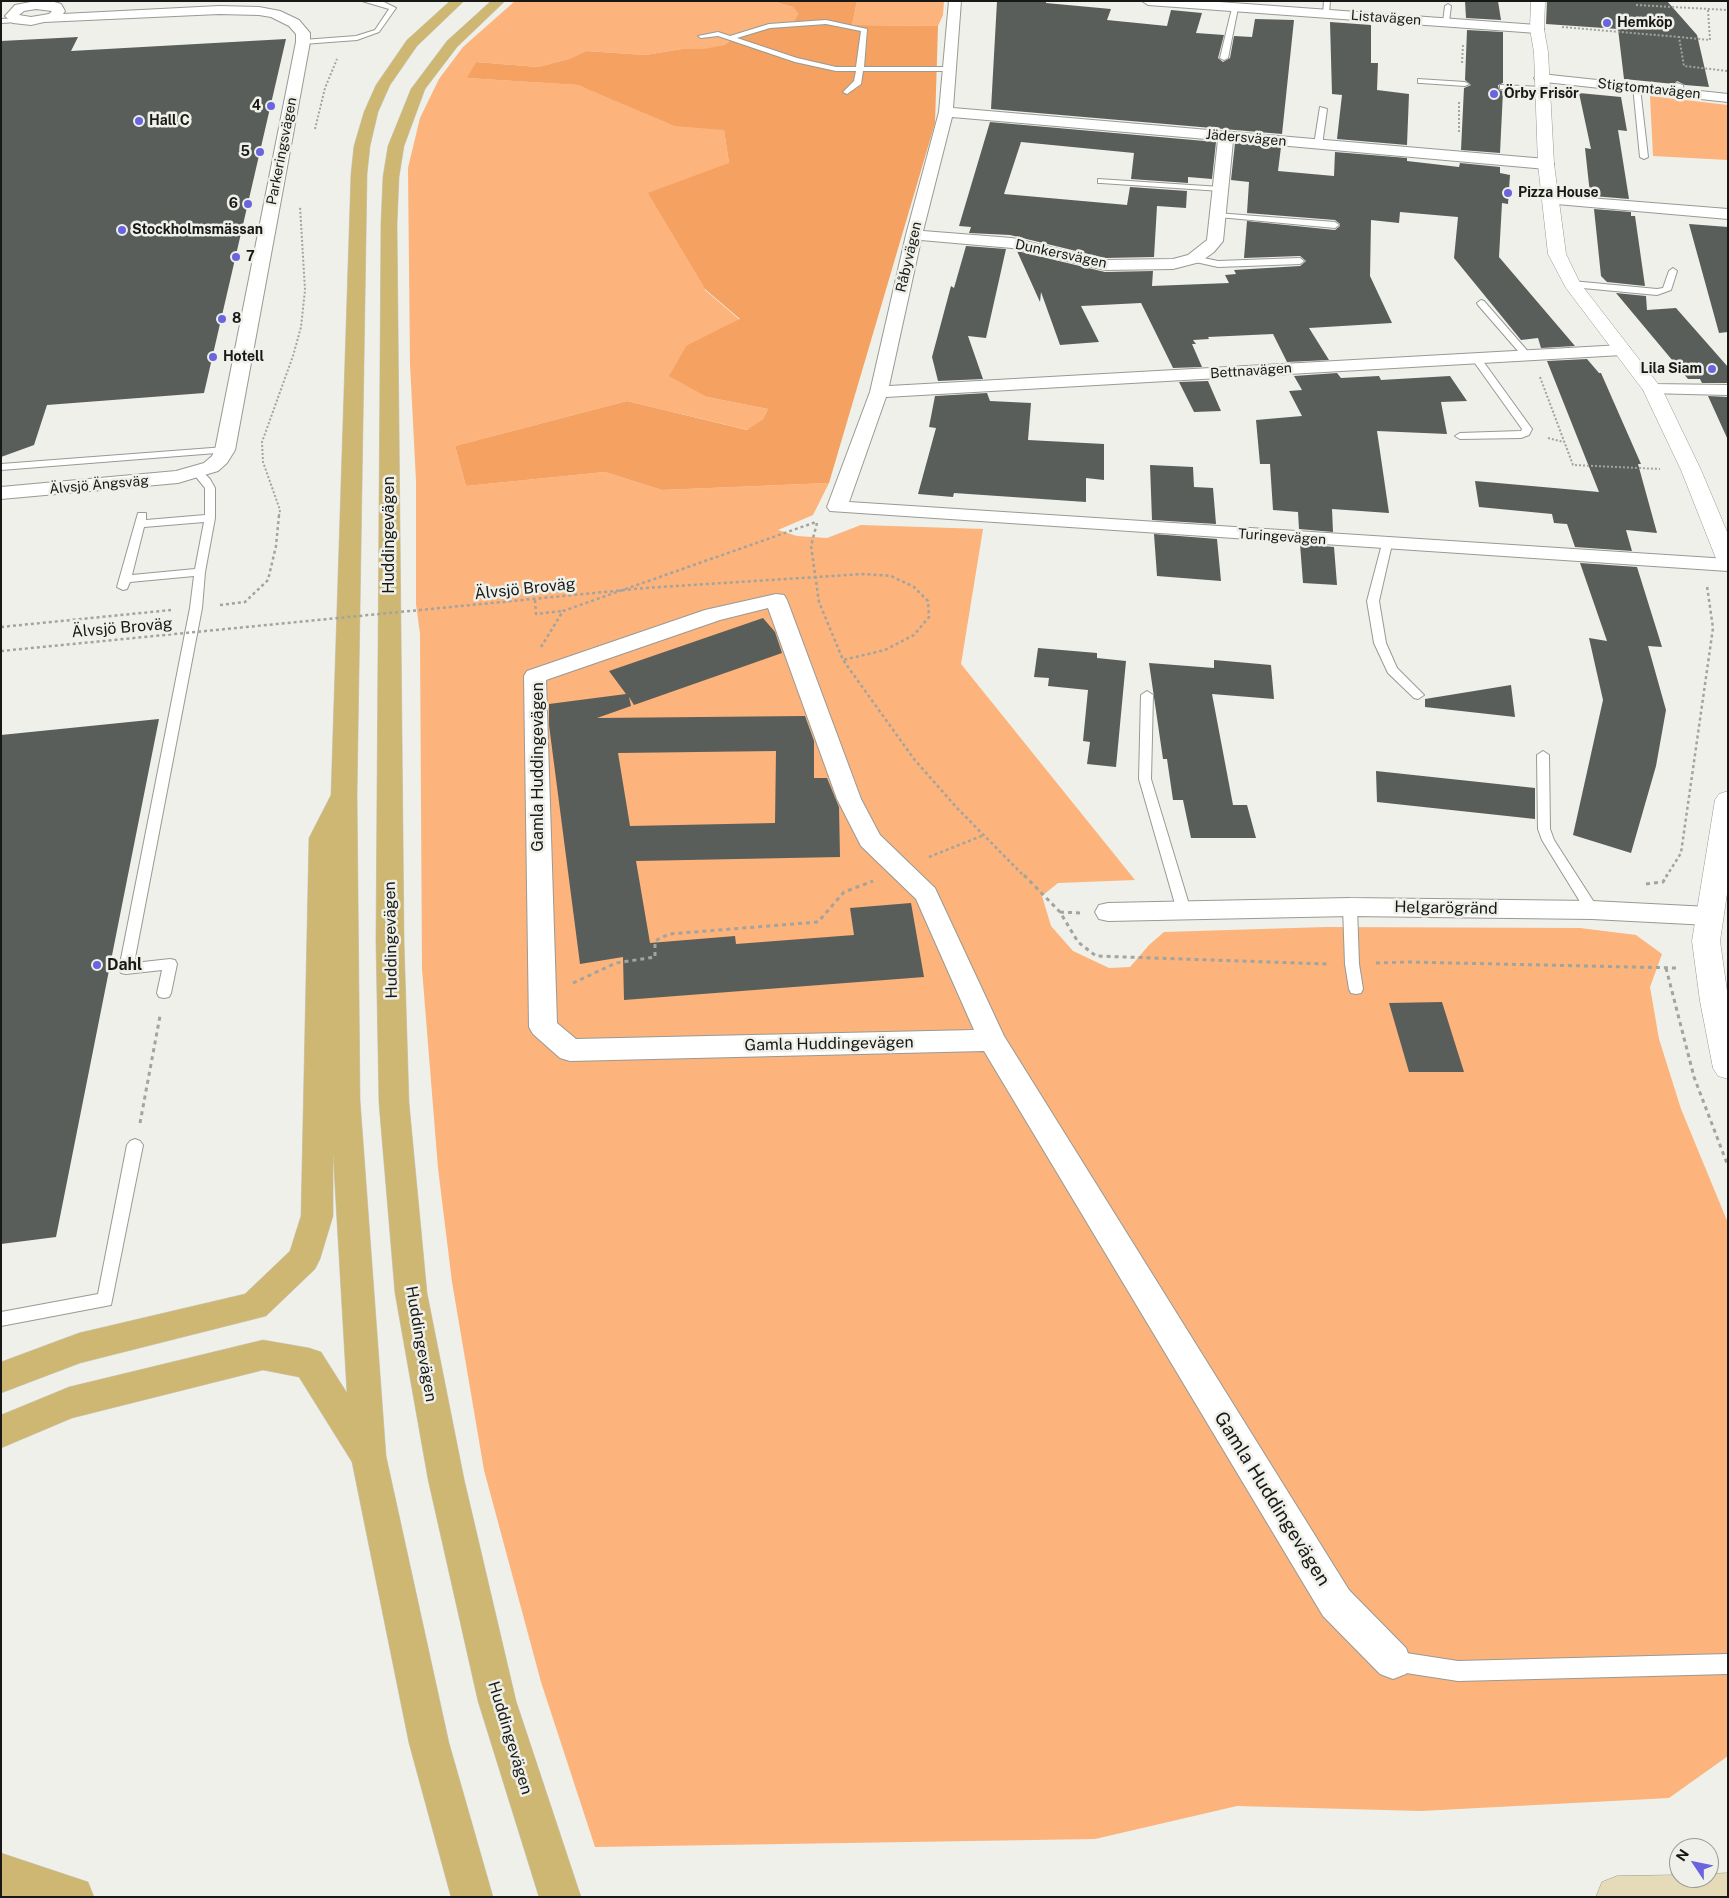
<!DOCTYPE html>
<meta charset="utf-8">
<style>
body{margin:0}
#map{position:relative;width:1729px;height:1898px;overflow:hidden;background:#eef0e9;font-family:"Public Sans",sans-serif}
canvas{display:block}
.frame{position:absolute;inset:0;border:2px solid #181916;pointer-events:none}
.north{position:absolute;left:1669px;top:1838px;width:50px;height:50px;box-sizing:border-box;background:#eef0e9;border:1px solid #989a95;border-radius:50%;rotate:304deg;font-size:14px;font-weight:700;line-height:20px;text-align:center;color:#181916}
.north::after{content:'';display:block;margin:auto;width:18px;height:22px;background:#6a65df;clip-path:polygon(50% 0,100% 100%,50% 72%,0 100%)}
</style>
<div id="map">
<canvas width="1729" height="1898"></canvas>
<div class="frame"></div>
<div class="north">N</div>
</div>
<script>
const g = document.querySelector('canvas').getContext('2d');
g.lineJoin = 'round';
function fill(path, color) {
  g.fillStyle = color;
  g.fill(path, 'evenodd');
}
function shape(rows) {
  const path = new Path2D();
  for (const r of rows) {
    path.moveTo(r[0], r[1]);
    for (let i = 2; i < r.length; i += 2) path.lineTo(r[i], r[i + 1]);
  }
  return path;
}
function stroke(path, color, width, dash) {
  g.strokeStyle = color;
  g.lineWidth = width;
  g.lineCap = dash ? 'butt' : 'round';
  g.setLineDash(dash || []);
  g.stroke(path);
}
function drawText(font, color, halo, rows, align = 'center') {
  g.font = font + ' "Public Sans",sans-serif';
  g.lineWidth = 5;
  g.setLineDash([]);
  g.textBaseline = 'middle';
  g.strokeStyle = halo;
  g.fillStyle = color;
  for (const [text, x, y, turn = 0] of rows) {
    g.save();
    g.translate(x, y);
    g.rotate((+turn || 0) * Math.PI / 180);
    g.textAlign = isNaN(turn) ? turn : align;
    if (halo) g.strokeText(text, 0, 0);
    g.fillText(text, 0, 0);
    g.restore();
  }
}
fill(shape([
 [515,1,772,1,793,7,798,14,794,21,776,26,746,30,724,45,704,50,682,49,645,55,586,51,569,59,538,67,476,62,468,78,578,85,624,103,724,130,729,163,705,290,740,320,687,345,707,397,768,409,763,419,748,430,627,401,455,446,466,486,605,472,662,490,829,483,813,515,778,530,797,536,827,538,861,525,983,529,961,664,1135,880,1058,883,1042,896,1051,926,1073,951,1109,968,1130,967,1149,945,1164,932,1326,927,1580,928,1636,935,1662,954,1650,987,1659,1039,1681,1109,1728,1223,1728,1756,1669,1798,1421,1811,1237,1806,1095,1839,595,1847,541,1682,484,1470,452,1282,438,1168,422,969,420,634,416,604,416,481,410,364,408,168,420,118,439,79,463,47],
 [857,1,944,1,943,15,938,26,852,25],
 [1650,96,1728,105,1728,160,1653,156]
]), '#fcb37c');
fill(shape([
 [772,1,857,1,852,25,938,26,935,123,829,483,662,490,605,472,466,486,455,446,627,401,747,430,763,419,768,409,707,397,669,376,687,345,740,319,706,290,648,193,729,163,724,130,675,126,578,85,467,78,476,62,538,67,569,59,586,51,645,55,682,49,704,49,724,45,746,30,776,26,794,21,798,14,793,7]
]), '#f4a162');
fill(shape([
 [997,1,1046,1,1046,3,1111,9,1107,20,1167,26,1171,10,1202,13,1196,33,1224,35,1218,58,1223,62,1230,58,1234,36,1252,37,1255,19,1294,20,1282,134,991,109],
 [1465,1,1498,1,1501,20,1466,18],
 [1547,1,1667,1,1697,35,1709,87,1685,85,1677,81,1674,84,1624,79,1618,29,1546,24],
 [1330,22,1371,25,1371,63,1378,63,1377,90,1409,94,1407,145,1337,139,1342,95,1332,94],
 [1467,30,1503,32,1503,83,1498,85,1499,90,1503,91,1500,153,1461,150,1464,88,1471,85,1465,80],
 [78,37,71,51,286,39,204,393,47,405,34,445,1,457,1,41],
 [1579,93,1621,97,1627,131,1618,130,1629,199,1593,196,1593,194,1590,194,1585,148,1591,149],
 [990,122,1216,142,1212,179,1188,177,1188,183,1131,179,1134,153,1021,142,1004,194,1127,205,1130,187,1187,191,1186,208,1157,206,1154,257,1105,258,1010,235,969,233,971,227,959,226],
 [1235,143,1281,147,1278,171,1334,176,1335,152,1407,158,1407,161,1459,167,1460,163,1500,167,1500,173,1510,175,1508,204,1502,203,1499,257,1575,346,1541,348,1538,338,1521,340,1454,258,1458,217,1400,212,1399,223,1371,220,1370,276,1392,323,1309,328,1329,360,1287,362,1273,334,1208,337,1209,339,1193,340,1196,344,1192,344,1202,367,1173,368,1141,303,1081,306,1099,342,1060,345,1041,292,1040,302,1017,251,1105,272,1153,271,1152,286,1229,283,1225,275,1236,274,1234,270,1300,266,1306,261,1300,256,1244,258,1247,221,1335,230,1340,226,1340,224,1335,220,1247,213,1249,182,1231,180],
 [1594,209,1631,212,1631,216,1635,216,1645,286,1607,282,1601,276],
 [1689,224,1728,227,1728,332,1719,333],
 [966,246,1006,249,986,338,968,336,983,379,938,381,932,357,951,286,954,288],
 [1616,293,1646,296,1647,310,1676,308,1728,367,1728,383,1702,383,1700,379,1688,379],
 [1587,359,1599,373,1601,373,1641,464,1638,464,1657,533,1626,530,1632,551,1575,547,1567,524,1554,523,1552,514,1479,507,1475,481,1599,492,1547,361],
 [1337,373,1341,378,1379,376,1381,380,1450,376,1467,401,1441,402,1447,434,1377,431,1389,513,1332,509,1333,532,1299,529,1298,512,1273,510,1270,464,1260,464,1256,420,1302,416,1289,391,1302,390,1294,376],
 [1208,381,1221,411,1194,412,1179,382],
 [987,393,990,401,1031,403,1028,440,1104,444,1104,480,1086,478,1086,502,954,493,953,497,918,494,936,428,929,427,935,396],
 [1708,396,1728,397,1728,440],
 [1150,465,1193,467,1194,487,1213,488,1216,524,1152,520],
 [1154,534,1217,539,1221,581,1157,576],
 [1300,544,1334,547,1337,585,1303,583],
 [1580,563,1637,567,1662,647,1648,646,1666,710,1656,766,1631,853,1573,835,1603,700,1589,638,1607,641],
 [763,618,775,632,782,653,634,705,629,697,631,706,597,718,805,716,814,741,814,778,827,778,839,807,840,857,636,861,650,943,735,936,736,944,854,935,850,908,911,903,924,977,624,1000,623,957,580,964,549,725,549,704,626,694,609,671],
 [776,751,775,823,630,826,618,753],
 [1038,648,1097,653,1097,658,1126,661,1116,767,1087,764,1090,742,1083,741,1088,690,1048,686,1049,678,1034,677],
 [1214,660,1271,665,1274,699,1212,694,1233,805,1247,805,1256,838,1191,838,1183,800,1173,800,1167,759,1163,759,1149,663,1214,668],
 [1511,685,1515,717,1425,707,1425,699],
 [159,719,56,1237,1,1244,1,735],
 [1376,771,1535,788,1535,819,1377,802],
 [1442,1002,1464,1072,1409,1072,1389,1003]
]), '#595e5a');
const service = shape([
 [362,1,382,1,396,8,379,32,357,40,303,44,300,42,303,40,356,36,375,30,389,9,362,1],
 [1324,1,1330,1,1329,14,1326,16,1323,14,1324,1],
 [1448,4,1451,6,1449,22,1446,24,1443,22,1445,6,1448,4],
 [1235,6,1238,8,1228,58,1224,60,1220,58,1232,8,1235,6],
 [1,19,18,18,21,20,18,22,1,23,1,19],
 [826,20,867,29,864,67,949,67,953,69,949,71,863,71,861,84,847,94,843,92,854,81,856,71,836,71,795,62,718,36,701,38,698,36,718,32,730,36,769,24,826,20],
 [826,24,861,31,856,67,836,67,797,58,737,38,770,28,826,24],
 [1418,79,1465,82,1469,84,1465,86,1421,83,1418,83,1418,79],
 [1676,83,1683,85,1684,95,1677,93,1676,83],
 [1500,85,1542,87,1546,89,1542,91,1503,89,1500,89,1500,85],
 [1633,86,1640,88,1648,157,1644,159,1640,157,1633,86],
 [1320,107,1327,109,1322,145,1318,147,1314,145,1320,107],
 [1098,179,1221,187,1225,189,1221,191,1101,183,1098,183,1098,179],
 [1216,213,1335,222,1339,225,1335,228,1219,217,1216,217,1216,213],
 [1194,256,1218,261,1300,258,1304,261,1300,264,1218,267,1191,261,1191,257,1194,256],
 [1673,268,1677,271,1671,290,1657,295,1572,287,1568,284,1572,281,1657,289,1663,288,1669,271,1673,268],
 [1481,300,1484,301,1531,355,1531,359,1525,359,1478,305,1477,303,1481,300],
 [1477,356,1480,357,1532,429,1529,435,1521,438,1460,439,1455,436,1460,433,1521,431,1522,429,1472,359,1477,356],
 [225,447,229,448,229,452,1,470,1,464,225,447],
 [197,469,201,470,210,479,215,488,215,518,205,572,202,608,134,963,170,959,175,960,177,964,171,993,169,997,164,998,159,997,157,993,162,970,126,974,121,973,119,969,190,608,194,576,130,582,127,589,123,590,117,587,138,513,146,513,146,520,205,515,205,488,192,472,197,469],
 [204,522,195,569,132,575,144,527,204,522],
 [1387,541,1392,544,1379,601,1386,643,1397,668,1424,695,1418,699,1414,698,1388,673,1374,643,1367,601,1382,544,1387,541],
 [1147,691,1153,695,1151,779,1191,911,1189,914,1184,916,1179,914,1177,911,1139,779,1141,695,1147,691],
 [1543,751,1549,755,1550,829,1554,840,1599,910,1597,913,1587,913,1542,840,1538,829,1537,755,1543,751],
 [1350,902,1355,904,1357,907,1359,964,1363,989,1361,993,1356,994,1351,993,1349,989,1345,964,1343,907,1345,904,1350,902],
 [135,1139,140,1141,143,1145,111,1305,1,1326,1,1312,98,1294,127,1145,130,1141,135,1139],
 [1393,1651,1458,1661,1728,1654,1728,1674,1458,1681,1393,1671,1386,1668,1383,1661,1386,1654,1393,1651]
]);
const minor = shape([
 [36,1,51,1,61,4,65,11,63,14,219,6,259,7,280,11,299,20,310,33,310,42,235,450,227,463,218,471,178,483,1,499,1,487,176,471,204,463,212,456,215,450,296,42,296,34,289,26,271,17,259,15,219,14,44,22,31,25,13,23,5,16,15,5,36,1],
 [36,9,52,11,49,14,31,17,19,15,24,11,36,9],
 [949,1,961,1,953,108,1546,159,1551,161,1554,164,1551,167,1546,169,1233,141,1223,241,1214,252,1200,262,1173,269,1105,270,1012,248,921,240,889,386,1622,345,1628,346,1631,350,1628,354,1622,355,886,397,849,502,1728,559,1728,571,830,511,827,507,870,392,906,235,939,112,949,1],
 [952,117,1218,140,1207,240,1188,255,1173,259,1105,260,1012,238,923,231,952,117],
 [1142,1,1205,1,1537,25,1544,29,1537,33,1148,5,1142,1],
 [1541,74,1728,94,1728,102,1536,81,1534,78,1541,74],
 [1551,195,1728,209,1728,219,1545,203,1543,200,1545,197,1551,195],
 [1652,384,1728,385,1728,395,1646,393,1643,389,1646,385,1652,384],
 [776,594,784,595,787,600,861,799,880,835,935,888,1004,1036,1349,1590,1406,1648,1411,1661,1406,1674,1393,1679,1380,1674,1323,1616,984,1051,570,1061,560,1058,533,1034,529,1027,524,676,527,671,705,610,776,594],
 [768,608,837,799,861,846,916,899,974,1030,576,1039,557,1023,546,680,720,620,768,608],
 [1350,898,1592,901,1709,907,1718,909,1722,916,1718,923,1709,925,1592,919,1350,916,1108,921,1099,919,1095,912,1099,905,1108,903,1350,898]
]);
const tertiary = shape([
 [1531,1,1545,1,1544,29,1548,52,1554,164,1566,254,1580,283,1662,389,1701,470,1728,534,1728,567,1720,566,1717,561,1681,470,1643,390,1566,288,1548,254,1538,164,1534,52,1530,29,1531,1],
 [1728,791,1728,887,1720,941,1728,998,1728,1079,1718,1076,1713,1068,1700,1001,1692,941,1715,800,1719,794,1728,791]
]);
const secondary = shape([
 [1728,1873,1728,1897,1596,1897,1602,1882,1617,1876,1679,1875,1679,1878,1709,1878,1709,1874,1728,1873]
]);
const primary = shape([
 [450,1,464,1,417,46,390,85,378,112,370,146,367,174,357,794,360,1100,386,1456,449,1743,493,1897,451,1897,409,1743,352,1462,299,1377,263,1370,72,1418,1,1448,1,1415,57,1392,69,1387,263,1340,309,1348,321,1352,347,1393,333,1152,333,1216,320,1259,315,1269,266,1316,80,1363,1,1393,1,1362,79,1333,245,1294,290,1251,301,1216,309,838,331,795,351,174,354,146,364,112,376,85,407,40,450,1],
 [491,1,505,1,457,47,425,89,404,146,399,177,397,224,404,941,409,1103,427,1293,464,1479,516,1701,581,1897,539,1897,478,1701,428,1479,395,1293,379,1103,376,941,381,224,383,177,388,146,411,89,447,41,491,1],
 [1,1853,88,1882,94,1897,7,1897,1,1895,1,1853]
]);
stroke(service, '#989a94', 2);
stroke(minor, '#989a94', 2);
stroke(tertiary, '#989a94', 1);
stroke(secondary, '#989a94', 1);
stroke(primary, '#ccc', 1);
stroke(shape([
 [1636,5,1728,10],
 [1708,10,1710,40,1679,37,1684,66,1728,71],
 [1562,27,1679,37],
 [1462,63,1463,45],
 [1459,102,1459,133],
 [315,129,325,88,337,59],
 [1540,377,1573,465,1660,469],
 [1548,438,1564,442],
 [279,516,280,510,263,462,262,442,293,356,301,327,305,290,300,206]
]), '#a2a49f', 2, [2, 2]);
stroke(shape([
 [817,523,811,546,819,602,843,660,914,759,957,808,1025,877],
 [535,600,536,614,562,611],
 [220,605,245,602,268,580,276,546,279,515],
 [1,627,171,610],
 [541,647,563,611,816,522],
 [929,857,984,835],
 [1666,877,1681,853,1713,628,1707,586]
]), '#a2a49f', 2.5, [3, 3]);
stroke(shape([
 [1024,875,1060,912,1078,942,1096,956,1327,964],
 [1646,884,1663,882,1667,875],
 [1060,912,1080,913],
 [1376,963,1408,962,1677,968],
 [1666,968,1694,1077,1728,1166],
 [573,983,616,963,655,957,655,941,669,934,818,922,844,892,873,881],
 [140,1123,160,1016]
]), '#a2a49f', 3, [4, 4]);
fill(service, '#fff');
fill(minor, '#fff');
fill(tertiary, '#fff');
fill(secondary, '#e6dbb9');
fill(primary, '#cdb773');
stroke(shape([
 [1,651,645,588,864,574,891,576,914,587,928,601,929,617,914,635,885,650,843,660]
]), '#a2a49f', 2.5, [3, 3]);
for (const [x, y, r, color] of [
 [1607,23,5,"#6a65df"],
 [1494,94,5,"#6a65df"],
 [271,106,5,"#6a65df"],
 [139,121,5,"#6a65df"],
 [260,152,5,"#6a65df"],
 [1508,193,5,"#6a65df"],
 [248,204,5,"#6a65df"],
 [122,230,5,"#6a65df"],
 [236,257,5,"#6a65df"],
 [222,319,5,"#6a65df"],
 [213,357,5,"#6a65df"],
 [1712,369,5,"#6a65df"],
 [97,965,5,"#6a65df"]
]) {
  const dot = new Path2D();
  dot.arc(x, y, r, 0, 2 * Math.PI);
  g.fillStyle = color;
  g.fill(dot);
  stroke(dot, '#eef0e9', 2);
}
drawText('14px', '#181916', '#eef0e9', [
 ["Listavägen",1386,18,4],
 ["Stigtomtavägen",1649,89,6],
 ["Jädersvägen",1246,138,5],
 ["Parkeringsvägen",282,151,-79],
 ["Dunkersvägen",1061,254,12],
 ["Råbyvägen",909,257,-77],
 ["Bettnavägen",1251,371,-4],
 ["Älvsjö Ängsväg",99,485,-5],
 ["Turingevägen",1282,537,4]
]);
drawText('bold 14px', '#181916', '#eef0e9', [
 ["Hemköp",1617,23],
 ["Örby Frisör",1504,94],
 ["4",261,106,"right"],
 ["Hall C",149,121],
 ["5",250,152,"right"],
 ["Pizza House",1518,193],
 ["6",238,204,"right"],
 ["Stockholmsmässan",132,230],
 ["7",246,257],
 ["8",232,319],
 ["Hotell",223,357],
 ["Lila Siam",1702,369,"right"]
], 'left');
drawText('16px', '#181916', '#eef0e9', [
 ["Huddingevägen",389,535,-90],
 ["Älvsjö Broväg",525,589,-6],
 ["Älvsjö Broväg",122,628,-5],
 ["Gamla Huddingevägen",538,767,-90],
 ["Helgarögränd",1446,908,1],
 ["Huddingevägen",391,940,-91],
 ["Gamla Huddingevägen",829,1044,-1],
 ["Huddingevägen",421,1344,80],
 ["Huddingevägen",510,1738,73]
]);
drawText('bold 16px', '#181916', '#eef0e9', [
 ["Dahl",107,965]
], 'left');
drawText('19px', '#181916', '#eef0e9', [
 ["Gamla Huddingevägen",1272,1499,58]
]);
</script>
